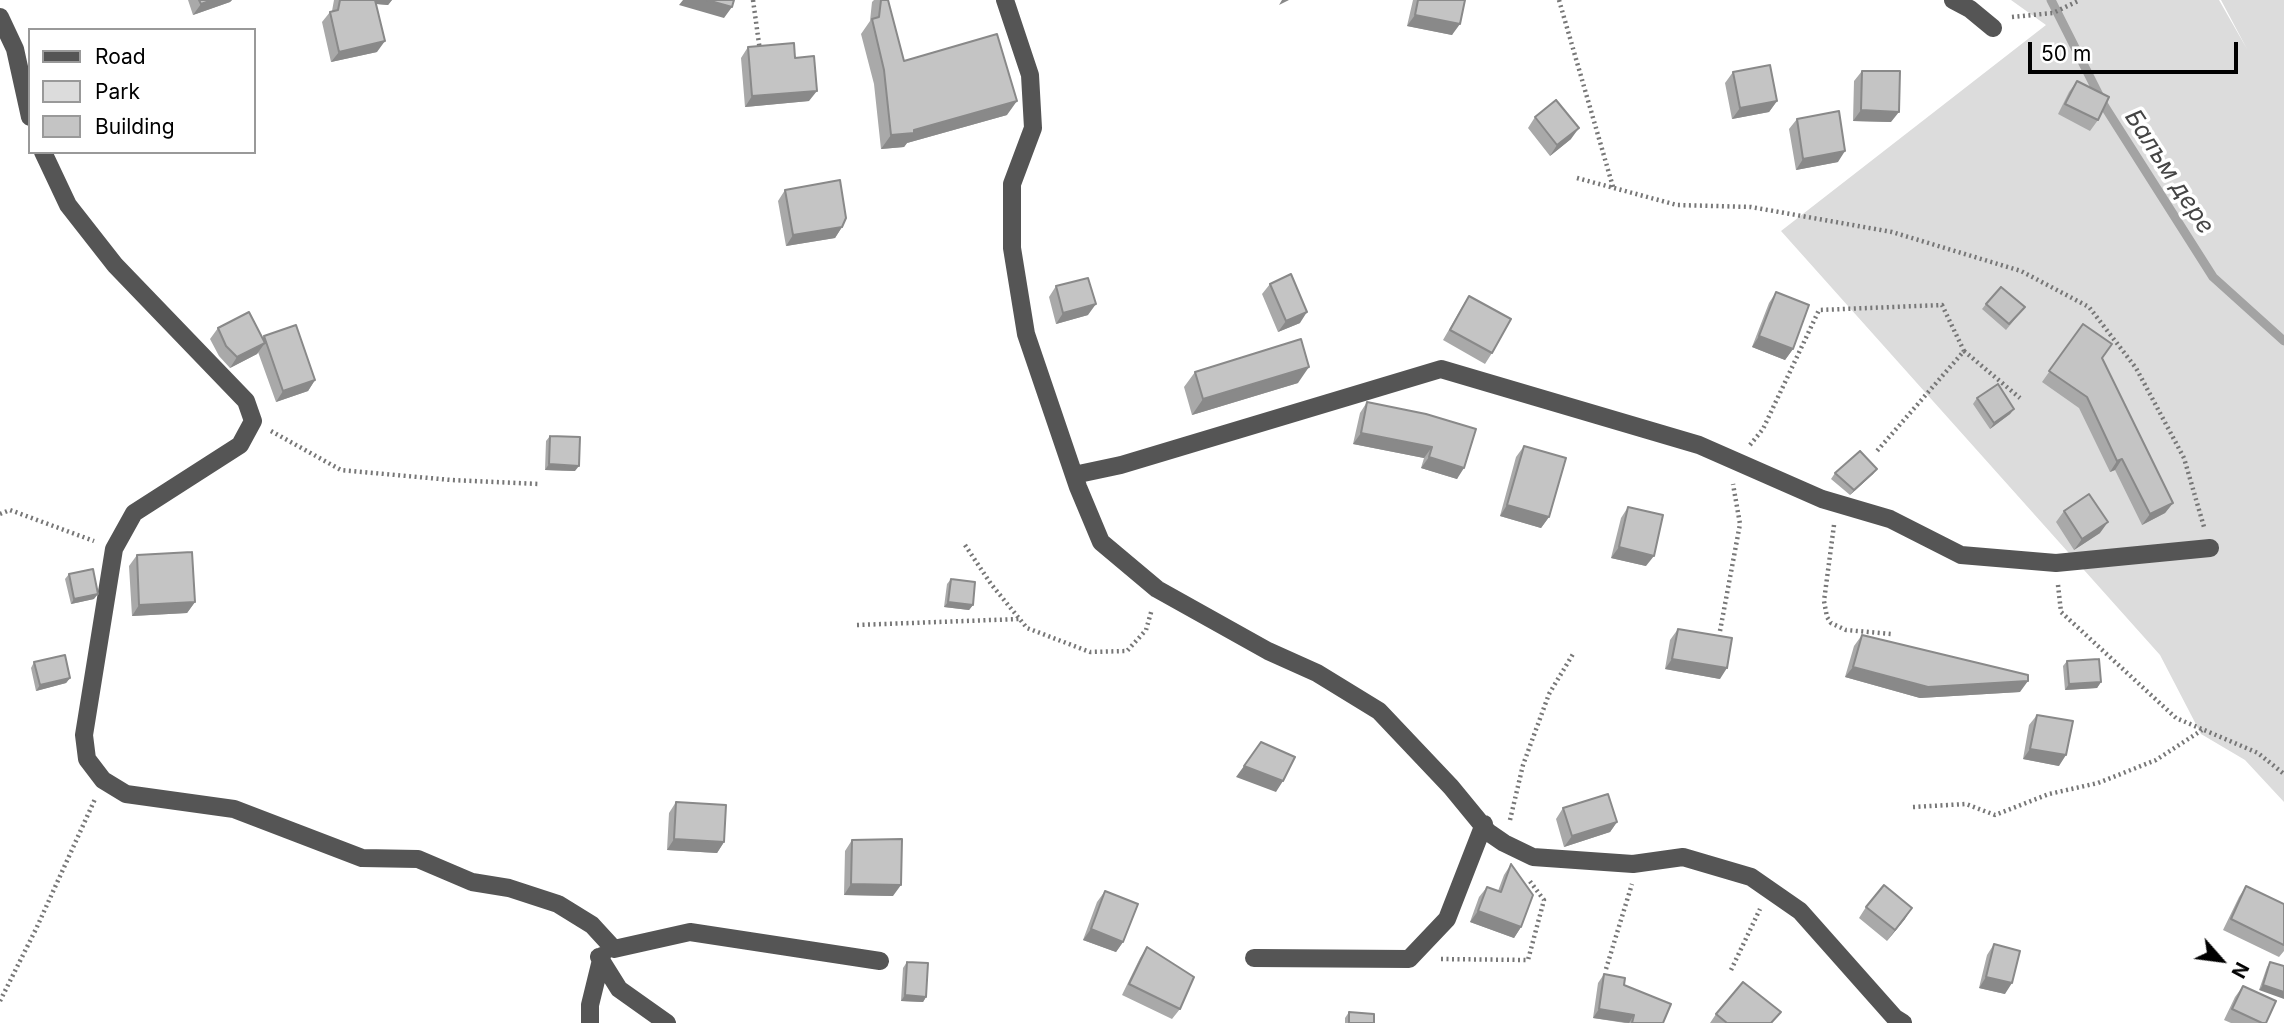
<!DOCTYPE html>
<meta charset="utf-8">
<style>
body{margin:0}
#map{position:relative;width:2284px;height:1023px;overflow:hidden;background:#fff;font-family:Inter,sans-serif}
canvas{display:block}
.legend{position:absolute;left:28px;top:28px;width:228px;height:126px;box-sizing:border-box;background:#fff;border:2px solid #999;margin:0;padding:9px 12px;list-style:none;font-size:21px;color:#000}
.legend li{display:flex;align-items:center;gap:14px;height:35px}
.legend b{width:35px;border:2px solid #999}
.north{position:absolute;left:2186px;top:925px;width:70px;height:70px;-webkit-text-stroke:5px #fff;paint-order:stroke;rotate:118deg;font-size:19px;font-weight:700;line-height:28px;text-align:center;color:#000}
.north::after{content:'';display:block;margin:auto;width:24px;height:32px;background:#000;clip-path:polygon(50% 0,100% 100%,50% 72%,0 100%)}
.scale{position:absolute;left:2028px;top:42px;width:210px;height:32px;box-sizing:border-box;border:4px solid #000;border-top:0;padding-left:9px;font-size:21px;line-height:24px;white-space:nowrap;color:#000;-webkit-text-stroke:5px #fff;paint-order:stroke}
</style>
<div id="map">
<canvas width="2284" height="1023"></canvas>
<ul class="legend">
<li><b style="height:9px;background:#555"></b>Road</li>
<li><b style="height:19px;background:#dcdcdc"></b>Park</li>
<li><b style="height:19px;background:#c4c4c4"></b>Building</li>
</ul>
<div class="north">N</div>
<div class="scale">50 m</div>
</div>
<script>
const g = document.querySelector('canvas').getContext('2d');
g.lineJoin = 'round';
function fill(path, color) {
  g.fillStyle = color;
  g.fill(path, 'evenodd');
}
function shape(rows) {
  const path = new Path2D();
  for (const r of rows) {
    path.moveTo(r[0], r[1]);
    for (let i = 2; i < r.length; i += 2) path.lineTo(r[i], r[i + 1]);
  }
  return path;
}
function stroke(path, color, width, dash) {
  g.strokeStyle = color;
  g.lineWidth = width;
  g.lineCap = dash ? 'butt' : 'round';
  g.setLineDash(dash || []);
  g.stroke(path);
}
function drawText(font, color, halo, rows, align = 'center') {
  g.font = font + ' Inter,sans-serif';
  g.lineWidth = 7;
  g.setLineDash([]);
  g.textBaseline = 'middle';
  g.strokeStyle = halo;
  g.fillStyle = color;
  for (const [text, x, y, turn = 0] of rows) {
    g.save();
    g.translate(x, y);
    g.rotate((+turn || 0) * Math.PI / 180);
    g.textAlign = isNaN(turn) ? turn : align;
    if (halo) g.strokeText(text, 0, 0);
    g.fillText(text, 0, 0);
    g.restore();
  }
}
fill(shape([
 [2011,0,2219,0,2247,49,2221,0,2284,0,2284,802,2245,760,2201,734,2160,655,1781,231,2046,25]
]), '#dcdcdc');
stroke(shape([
 [2051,0,2105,107,2213,277,2284,341]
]), '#a3a3a3', 9);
stroke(shape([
 [753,0,760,51],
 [1559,0,1613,187],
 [2012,17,2053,13,2080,0],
 [1577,178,1677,205,1751,207,1892,232,2021,271,2089,307,2136,368,2184,458,2204,527],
 [1964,351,2020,398],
 [271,431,341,470,451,480,540,484],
 [1750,445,1763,429,1819,310,1942,305,1964,351,1877,451],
 [0,514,10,510,94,541],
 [1834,525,1824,601,1827,617,1831,623,1846,630,1891,634],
 [965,545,991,584,1027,628,1090,652,1127,651,1146,630,1152,609],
 [2058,585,2061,612,2176,718,2258,753,2284,774],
 [857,625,1019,619],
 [1720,631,1740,524,1733,484],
 [1913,807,1966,804,1995,815,2049,794,2098,783,2156,760,2202,730],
 [1510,820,1523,765,1549,694,1573,654],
 [1441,959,1528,960,1544,900,1529,880],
 [1606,969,1632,884],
 [1731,970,1760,909],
 [0,1001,36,929,95,799]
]), '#777', 4.5, [2, 3.5]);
stroke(shape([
 [1005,0,1030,75,1033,128,1012,184,1012,248,1026,334,1078,487,1101,542,1157,589,1268,651,1317,673,1379,711,1451,787,1488,832,1504,843,1533,857,1633,864,1683,857,1751,877,1800,911,1895,1018,1903,1023],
 [1953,0,1970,9,1993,28],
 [0,17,15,49,30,117],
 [43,152,68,205,115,265,246,401,253,421,240,445,134,513,114,549,84,735,87,759,103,780,126,794,234,809,362,858,418,859,472,882,509,888,558,904,592,925,614,949,690,932,880,961],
 [1074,475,1121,465,1441,369,1699,445,1822,499,1890,519,1961,555,2056,563,2210,548],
 [599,957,619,989,667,1023],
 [1254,958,1409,959,1447,919,1484,824],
 [590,1023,590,1005,602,956]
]), '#555', 18);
fill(shape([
 [188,0,232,0,230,2,193,15],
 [334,0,392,0,388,5,376,4,377,52,331,62,322,22,330,12,332,11],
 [874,0,888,0,904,61,1007,115,907,143,904,147,881,149,874,84,861,34,870,21,872,2],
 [1413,0,1465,0,1452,35,1407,26],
 [748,47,795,58,809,101,745,107,741,58],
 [1862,71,1891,122,1853,121,1854,81],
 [1733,72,1777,101,1769,112,1732,119,1725,83],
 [2077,81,2098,120,2090,131,2058,114,2069,92],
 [1535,117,1571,139,1550,156,1528,128],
 [1797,119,1838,162,1796,170,1789,129],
 [785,190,842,227,835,238,786,246,778,201],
 [1270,284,1300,323,1278,332,1262,294],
 [1056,286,1088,315,1056,324,1049,297],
 [1776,292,1793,349,1785,360,1752,347,1769,303],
 [1469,296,1492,353,1485,364,1443,340,1462,307],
 [1986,304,2025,307,2006,330,1982,309],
 [2083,324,2102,358,2173,503,2165,513,2142,525,2115,470,2110,472,2079,408,2042,382],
 [218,328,262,338,264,336,315,380,308,391,276,402,258,352,257,354,230,368,219,356,210,339],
 [1195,372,1298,383,1192,415,1184,387],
 [1977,398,2014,409,2010,414,1990,429,1973,404],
 [1367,402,1476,429,1457,479,1421,468,1424,458,1353,444,1360,413],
 [550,436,575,471,545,470,546,441],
 [1524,446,1549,517,1541,528,1500,516,1516,457],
 [1877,469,1873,474,1850,495,1831,479,1835,473],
 [1628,507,1646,566,1611,558,1621,518],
 [2064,511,2100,533,2074,550,2056,522],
 [137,555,195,602,187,613,132,616,129,566],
 [69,574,94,599,71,604,65,579],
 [951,579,973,605,969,610,944,607,947,584],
 [1678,629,1720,679,1665,669,1670,640],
 [1862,635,2020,692,1920,698,1845,677,1854,646],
 [2067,661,2101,682,2097,688,2065,690,2063,666],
 [34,662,70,678,66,683,36,691,31,668],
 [2037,715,2059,766,2023,759,2029,725],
 [676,802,724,842,717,853,667,850,669,813],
 [1563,808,1617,822,1610,832,1564,847,1556,819],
 [852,840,893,896,844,895,845,851],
 [1511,864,1521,927,1514,938,1470,922,1479,897,1487,887,1498,891,1504,875],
 [2246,886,2284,904,2284,951,2279,957,2223,930,2239,897],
 [1105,891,1123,942,1116,952,1083,940,1097,902],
 [1866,907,1905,919,1887,941,1859,918],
 [1994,944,2005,994,1979,988,1987,955],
 [1147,947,1180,1009,1172,1019,1122,995,1140,958],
 [907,962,926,997,923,1002,901,1001,903,968],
 [2270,962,2284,966,2259,990,2267,967],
 [1604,974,1624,985,1663,1023,1625,1023,1593,1018,1598,983],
 [2243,986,2266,1023,2231,1023,2224,1020,2235,997],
 [1349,1012,1374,1023,1345,1023,1345,1018],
 [1716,1014,1773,1023,1710,1023]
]), '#a9a9a9');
fill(shape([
 [212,0,232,0,230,2,193,15,201,4],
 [368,0,392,0,388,5,366,3],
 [683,0,707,0,732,7,724,18,679,5],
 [1282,0,1289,0,1279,5],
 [1415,15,1460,24,1452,35,1407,26],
 [385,41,377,52,331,62,339,52],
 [817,91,809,101,745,107,752,96],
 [1017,101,1007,115,907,143,904,147,881,149,891,135,914,130],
 [1777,101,1769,112,1732,119,1740,108],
 [1861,110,1899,112,1891,122,1853,121],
 [1579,128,1571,139,1550,156,1557,145],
 [1845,151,1838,162,1796,170,1803,159],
 [842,227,835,238,786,246,793,235],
 [1096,304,1088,315,1056,324,1063,313],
 [1307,312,1300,323,1278,332,1286,321],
 [1759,336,1793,349,1785,360,1752,347],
 [265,343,257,354,230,368,237,357],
 [1309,367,1298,383,1192,415,1203,399],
 [315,380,308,391,276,402,283,391],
 [2014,409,2010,414,1990,429,1994,423],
 [1361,433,1432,447,1424,458,1353,444],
 [1429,457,1464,468,1457,479,1421,468],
 [2122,459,2115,470,2110,472,2117,461],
 [549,464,579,466,575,471,545,470],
 [1877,469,1873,474,1850,495,1854,490],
 [2173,503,2165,513,2142,525,2150,514],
 [1507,505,1549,517,1541,528,1500,516],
 [2108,522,2100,533,2074,550,2082,539],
 [1619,547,1654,556,1646,566,1611,558],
 [98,594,94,599,71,604,74,599],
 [195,602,187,613,132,616,139,605],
 [948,602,973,605,969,610,944,607],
 [1672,659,1727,668,1720,679,1665,669],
 [1853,667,2028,681,2020,692,1920,698,1845,677],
 [70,678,66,683,36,691,40,685],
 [2101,682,2097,688,2065,690,2069,684],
 [2030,749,2066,755,2059,766,2023,759],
 [1244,766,1283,781,1276,792,1236,777],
 [1617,822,1610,832,1564,847,1572,836],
 [674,839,724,842,717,853,667,850],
 [851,884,901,885,893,896,844,895],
 [1912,908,1905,919,1887,941,1895,930],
 [1478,911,1521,927,1514,938,1470,922],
 [1091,929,1123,942,1116,952,1083,940],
 [1986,977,2012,983,2005,994,1979,988],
 [2263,985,2284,992,2284,999,2259,990],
 [905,995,926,997,923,1002,901,1001],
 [1599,1009,1634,1015,1629,1023,1593,1018]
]), '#898989');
const building = shape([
 [199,0,212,0,201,4,199,0],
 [340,0,375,0,385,41,339,52,330,12,338,10,340,0],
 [707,0,734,0,732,7,707,0],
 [881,0,888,0,904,61,997,34,1017,101,914,130,914,133,891,135,884,70,872,19,879,17,881,0],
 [1418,0,1465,0,1460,24,1415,15,1418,0],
 [794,43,795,58,814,56,817,91,752,96,748,47,794,43],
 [1770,65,1777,101,1740,108,1733,72,1770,65],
 [1862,71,1900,71,1899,112,1861,110,1862,71],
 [2077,81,2109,97,2098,120,2065,104,2077,81],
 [1556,100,1579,128,1557,145,1535,117,1556,100],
 [1839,111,1845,151,1803,159,1797,119,1839,111],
 [840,180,846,218,842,227,793,235,785,190,840,180],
 [1291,274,1307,312,1286,321,1270,284,1291,274],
 [1088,278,1096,304,1063,313,1056,286,1088,278],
 [2001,287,2025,307,2009,324,1986,304,2001,287],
 [1776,292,1809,305,1793,349,1759,336,1776,292],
 [1469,296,1511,319,1492,353,1450,330,1469,296],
 [249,312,265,343,237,357,226,346,218,328,249,312],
 [2083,324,2112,344,2102,358,2173,503,2150,514,2122,459,2117,461,2087,397,2049,371,2083,324],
 [296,325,315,380,283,391,264,336,296,325],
 [1301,339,1309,367,1203,399,1195,372,1301,339],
 [1998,384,2014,409,1994,423,1977,398,1998,384],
 [1367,402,1426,414,1476,429,1464,468,1429,457,1432,447,1361,433,1367,402],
 [550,436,580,437,579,466,549,464,550,436],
 [1524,446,1566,458,1549,517,1507,505,1524,446],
 [1860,451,1877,469,1854,490,1835,473,1860,451],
 [2089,494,2108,522,2082,539,2064,511,2089,494],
 [1628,507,1663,515,1654,556,1619,547,1628,507],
 [192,552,195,602,139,605,137,555,192,552],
 [93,569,98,594,74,599,69,574,93,569],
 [951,579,975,582,973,605,948,602,951,579],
 [1678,629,1732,638,1727,668,1672,659,1678,629],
 [1862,635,2028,675,2028,681,1928,687,1853,667,1862,635],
 [65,655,70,678,40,685,34,662,65,655],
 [2099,659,2101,682,2069,684,2067,661,2099,659],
 [2037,715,2073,721,2066,755,2030,749,2037,715],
 [1261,742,1295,757,1283,781,1244,766,1261,742],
 [1608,794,1617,822,1572,836,1563,808,1608,794],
 [676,802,726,805,724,842,674,839,676,802],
 [902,839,901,885,851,884,852,840,902,839],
 [1511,864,1533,895,1521,927,1478,911,1487,887,1501,892,1511,864],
 [1884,885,1912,908,1895,930,1866,907,1884,885],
 [2246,886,2284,904,2284,945,2231,919,2246,886],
 [1105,891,1138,904,1123,942,1091,929,1105,891],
 [1994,944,2020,951,2012,983,1986,977,1994,944],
 [1147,947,1194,977,1180,1009,1129,984,1147,947],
 [907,962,928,963,926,997,905,995,907,962],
 [2270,962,2284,966,2284,992,2263,985,2270,962],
 [1604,974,1625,978,1624,985,1671,1004,1663,1023,1632,1023,1634,1015,1599,1009,1604,974],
 [1743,982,1781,1012,1771,1023,1727,1023,1716,1014,1743,982],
 [2243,986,2276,1001,2266,1023,2262,1023,2232,1009,2243,986],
 [1349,1012,1374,1014,1374,1023,1349,1023,1349,1012]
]);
fill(building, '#c4c4c4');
stroke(building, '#898989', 2);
drawText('italic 24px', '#444', '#fff', [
 ["Балъм дере",2169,172,57]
]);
</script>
